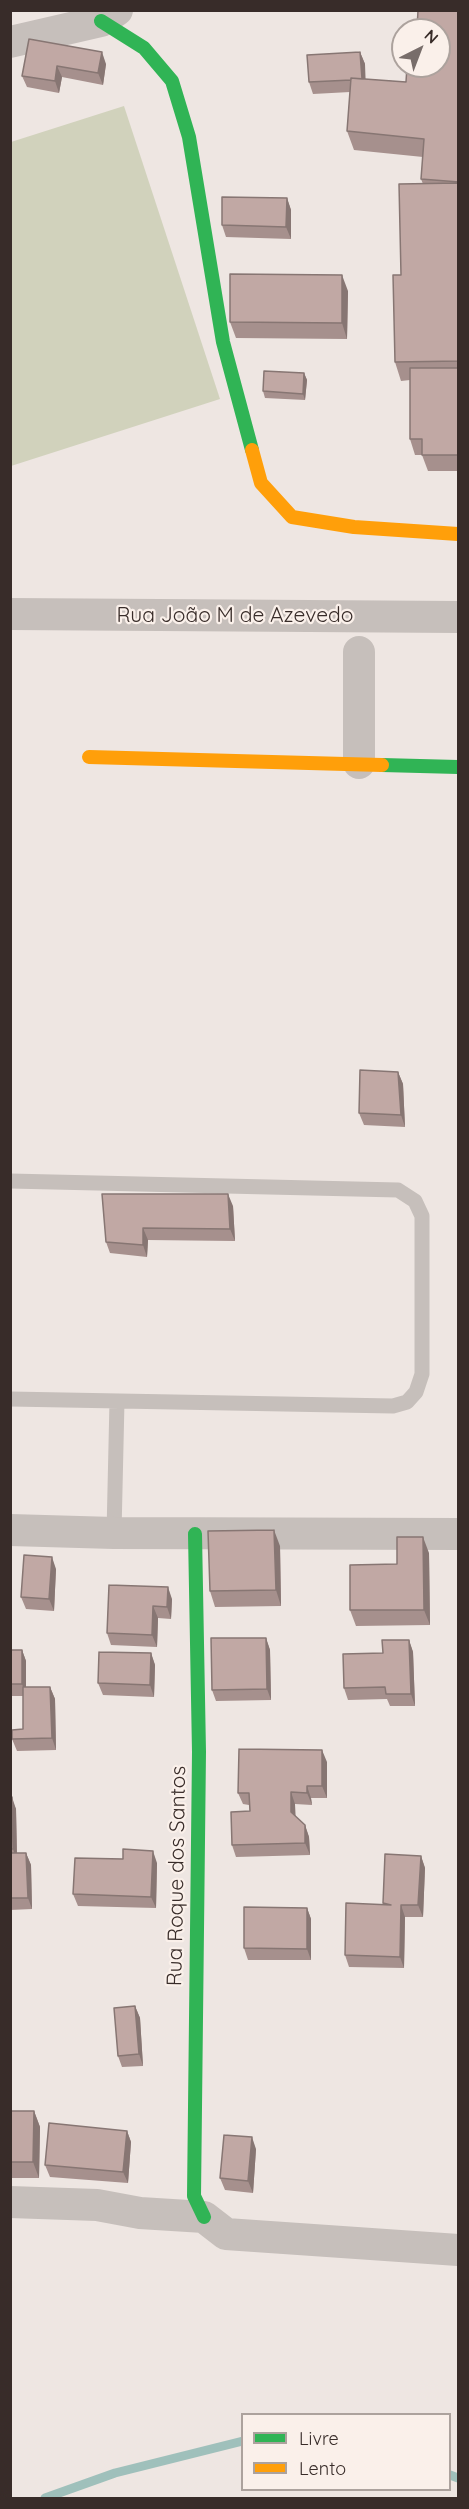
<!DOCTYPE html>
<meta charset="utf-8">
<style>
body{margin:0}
#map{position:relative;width:469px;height:2509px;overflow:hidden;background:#eee6e2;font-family:Quicksand,sans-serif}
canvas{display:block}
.frame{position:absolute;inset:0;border:12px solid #382c29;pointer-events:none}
.legend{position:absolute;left:241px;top:2413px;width:210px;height:78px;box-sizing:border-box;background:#faf0ea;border:2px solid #aca29d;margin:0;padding:8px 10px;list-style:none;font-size:18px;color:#382c29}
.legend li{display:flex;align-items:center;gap:12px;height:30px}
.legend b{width:30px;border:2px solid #aca29d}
.north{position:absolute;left:391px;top:18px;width:60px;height:60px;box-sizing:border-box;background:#faf0ea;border:2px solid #aca29d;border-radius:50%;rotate:42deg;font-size:16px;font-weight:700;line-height:24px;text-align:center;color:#382c29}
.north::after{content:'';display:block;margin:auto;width:21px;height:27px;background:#786d6a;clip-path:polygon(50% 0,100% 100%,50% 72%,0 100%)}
</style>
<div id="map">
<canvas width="469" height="2509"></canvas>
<div class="frame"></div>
<ul class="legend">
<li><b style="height:8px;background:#30b455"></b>Livre</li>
<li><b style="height:8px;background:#ff9f0a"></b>Lento</li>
</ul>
<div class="north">N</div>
</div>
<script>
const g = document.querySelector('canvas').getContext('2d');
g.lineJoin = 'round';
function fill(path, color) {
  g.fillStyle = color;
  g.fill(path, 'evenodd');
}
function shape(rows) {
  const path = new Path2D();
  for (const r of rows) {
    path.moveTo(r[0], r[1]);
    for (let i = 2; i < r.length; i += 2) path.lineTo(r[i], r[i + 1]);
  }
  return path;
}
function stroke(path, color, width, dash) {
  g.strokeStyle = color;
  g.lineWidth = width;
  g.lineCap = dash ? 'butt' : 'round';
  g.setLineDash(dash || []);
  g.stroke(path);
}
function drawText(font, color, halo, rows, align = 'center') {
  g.font = font + ' Quicksand,sans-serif';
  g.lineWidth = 4.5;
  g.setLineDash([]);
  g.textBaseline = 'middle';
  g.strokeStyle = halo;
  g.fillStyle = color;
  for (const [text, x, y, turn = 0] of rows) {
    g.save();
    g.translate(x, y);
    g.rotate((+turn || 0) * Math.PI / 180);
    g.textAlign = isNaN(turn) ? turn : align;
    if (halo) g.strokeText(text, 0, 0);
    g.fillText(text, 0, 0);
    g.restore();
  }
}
fill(shape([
 [124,106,220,399,11,466,11,142]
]), '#d1d2bc');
stroke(shape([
 [450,2475,458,2478],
 [45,2498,115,2473,243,2441]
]), '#9fc0bb', 9);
stroke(shape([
 [10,1181,398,1190,415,1201,422,1216,422,1374,416,1392,407,1402,393,1406,10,1399],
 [114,1533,117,1401]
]), '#c6bfbb', 15);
stroke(shape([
 [10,42,101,21,117,10],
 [10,614,458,617],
 [359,763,359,652],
 [10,1530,114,1533,458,1534],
 [10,2202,97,2205,140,2213,204,2217,226,2234,458,2250]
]), '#c6bfbb', 32);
stroke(shape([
 [101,21,144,48,172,81,189,137,223,342,252,450],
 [382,765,458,767],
 [195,1534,199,1752,194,2196,204,2217]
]), '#30b455', 14);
stroke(shape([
 [252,450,261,483,292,517,354,527,458,534],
 [89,757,382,765]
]), '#ff9f0a', 14);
fill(shape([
 [459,10,459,471,428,471,422,455,415,455,410,439,410,380,401,381,395,362,401,275,423,184,421,179,423,157,354,150,347,131,350,92,313,94,309,82,360,52,365,64,365,79,406,82,439,66],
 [29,39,106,64,103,85,62,77,59,93,27,87,22,76],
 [287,198,291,210,291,239,226,237,222,225],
 [348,291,347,339,236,338,230,322],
 [304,373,307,380,305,400,265,398,263,391],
 [398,1072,403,1084,405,1127,364,1125,359,1113],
 [102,1194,233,1206,235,1241,148,1240,147,1257,110,1253,106,1242],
 [280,1546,281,1606,215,1607,210,1591],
 [429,1553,430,1625,356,1626,350,1610,397,1564],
 [56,1569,54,1611,26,1609,21,1597],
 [109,1585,172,1599,171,1619,158,1618,157,1647,111,1645,107,1633],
 [266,1638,270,1650,271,1700,216,1701,212,1690],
 [409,1640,413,1652,415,1706,390,1706,387,1699,348,1700,344,1688,383,1653],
 [10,1650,22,1650,26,1661,26,1687,50,1687,55,1699,56,1750,17,1751,12,1739,23,1729,23,1696,10,1696],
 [151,1653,155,1665,154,1697,103,1695,98,1683],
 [327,1762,327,1798,311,1798,312,1805,295,1804,295,1816,305,1825,309,1837,310,1855,236,1857,232,1845,250,1811,249,1805,243,1804,238,1793],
 [10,1797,16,1809,17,1853,26,1853,31,1865,32,1909,10,1910],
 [421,1856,425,1868,423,1917,405,1917,404,1968,349,1967,345,1955,383,1904,383,1903],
 [157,1863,156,1908,78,1906,73,1894],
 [307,1908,311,1919,311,1960,248,1960,244,1948],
 [135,2006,140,2018,143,2066,122,2067,118,2056],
 [10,2111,34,2111,40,2127,39,2178,10,2178],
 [127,2131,131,2142,128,2183,50,2177,45,2165],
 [256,2149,253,2193,225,2190,220,2178]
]), '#a6908d');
fill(shape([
 [102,52,106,64,103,85,98,73],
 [360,52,365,64,366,91,362,79],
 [57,66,62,77,59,93,55,81],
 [287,198,291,210,291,239,286,227],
 [342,275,348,291,347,339,342,323],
 [304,373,307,380,305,400,303,394],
 [398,1072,403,1084,405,1127,401,1115],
 [228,1194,233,1206,235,1241,230,1229],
 [143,1228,148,1240,147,1257,143,1245],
 [274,1530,280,1546,281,1606,276,1590],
 [423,1537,429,1553,430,1625,424,1610],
 [52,1557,56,1569,54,1611,49,1599],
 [168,1587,172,1599,171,1619,167,1607],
 [153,1606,158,1618,157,1647,152,1635],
 [266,1638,270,1650,271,1700,267,1689],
 [409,1640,413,1652,415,1706,411,1694],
 [22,1650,26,1661,26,1696,22,1684],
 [151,1653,155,1665,154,1697,150,1685],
 [50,1687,55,1699,56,1750,52,1738],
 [322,1750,327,1762,327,1798,322,1786],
 [307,1786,311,1798,312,1805,307,1793],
 [291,1792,295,1804,296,1824,291,1812],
 [12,1797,16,1809,17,1861,13,1849],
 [305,1825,309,1837,310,1855,305,1843],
 [153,1851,157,1863,156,1908,151,1897],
 [26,1853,31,1865,32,1909,28,1898],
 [421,1856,425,1868,423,1917,418,1905],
 [401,1905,405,1917,404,1968,400,1957],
 [307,1908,311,1919,311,1960,307,1949],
 [135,2006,140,2018,143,2066,139,2054],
 [34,2111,40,2127,39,2178,33,2162],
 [127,2131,131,2142,128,2183,123,2172],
 [252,2137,256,2149,253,2193,248,2181]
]), '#877673');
const building = shape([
 [418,10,459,10,459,182,421,179,424,139,347,131,351,78,406,82,407,66,439,66,439,30,417,30,418,10],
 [29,39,102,52,98,73,57,66,55,81,22,76,29,39],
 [360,52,362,79,351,78,351,80,309,82,307,55,360,52],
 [459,183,459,361,395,362,393,275,401,275,399,184,459,183],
 [222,197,287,198,286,227,222,225,222,197],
 [230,274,342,275,342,323,230,322,230,274],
 [410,368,459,368,459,455,422,455,422,439,410,439,410,368],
 [264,371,304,373,303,394,263,391,264,371],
 [360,1070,398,1072,401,1115,359,1113,360,1070],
 [102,1194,228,1194,230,1229,143,1228,143,1245,106,1242,102,1194],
 [274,1530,276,1590,210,1591,208,1531,274,1530],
 [397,1537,423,1537,424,1610,350,1610,350,1565,397,1564,397,1537],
 [24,1555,52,1557,49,1599,21,1597,24,1555],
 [109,1585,168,1587,167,1607,153,1606,152,1635,107,1633,109,1585],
 [211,1638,266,1638,267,1689,212,1690,211,1638],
 [382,1640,409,1640,411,1694,386,1694,385,1687,344,1688,343,1654,383,1653,382,1640],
 [10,1650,22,1650,22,1684,10,1684,10,1650],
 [99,1652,151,1653,150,1685,98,1683,99,1652],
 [23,1687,50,1687,52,1738,12,1739,12,1730,23,1729,23,1687],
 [239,1749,322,1750,322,1786,307,1786,307,1793,291,1792,291,1812,305,1825,305,1843,232,1845,231,1812,250,1811,249,1793,238,1793,239,1749],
 [10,1797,12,1797,13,1849,10,1849,10,1797],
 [123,1849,153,1851,151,1897,73,1894,75,1858,123,1859,123,1849],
 [10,1853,26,1853,28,1898,10,1898,10,1853],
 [385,1854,421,1856,418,1905,401,1905,400,1957,345,1955,346,1903,391,1905,383,1903,385,1854],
 [244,1907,307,1908,307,1949,244,1948,244,1907],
 [135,2006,139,2054,118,2056,114,2008,135,2006],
 [10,2111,34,2111,33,2162,10,2162,10,2111],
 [49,2123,127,2131,123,2172,45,2165,49,2123],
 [224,2135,252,2137,248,2181,220,2178,224,2135]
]);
fill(building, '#c1a8a4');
stroke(building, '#877673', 1.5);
drawText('21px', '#382c29', '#faf0ea', [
 ["Rua João M de Azevedo",235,616],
 ["Rua Roque dos Santos",177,1876,-89]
]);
</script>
